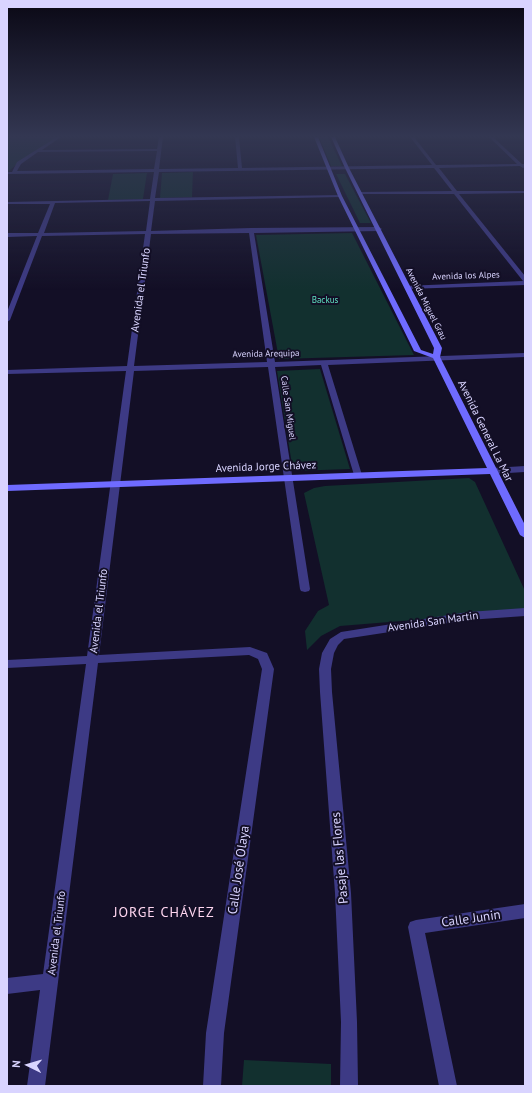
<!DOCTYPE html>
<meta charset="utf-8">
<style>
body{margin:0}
#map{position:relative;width:532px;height:1093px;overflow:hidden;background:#130f26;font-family:"PT Sans",sans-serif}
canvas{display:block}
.frame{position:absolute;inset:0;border:8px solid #d9d4ff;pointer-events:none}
.north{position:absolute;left:8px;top:1045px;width:40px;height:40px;-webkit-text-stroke:3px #130f26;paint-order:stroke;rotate:275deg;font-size:11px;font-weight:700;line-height:16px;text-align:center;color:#d9d4ff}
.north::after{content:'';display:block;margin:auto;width:14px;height:18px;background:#d9d4ff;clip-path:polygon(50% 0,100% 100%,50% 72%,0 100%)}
</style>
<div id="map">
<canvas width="532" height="1093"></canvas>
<div class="frame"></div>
<div class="north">N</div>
</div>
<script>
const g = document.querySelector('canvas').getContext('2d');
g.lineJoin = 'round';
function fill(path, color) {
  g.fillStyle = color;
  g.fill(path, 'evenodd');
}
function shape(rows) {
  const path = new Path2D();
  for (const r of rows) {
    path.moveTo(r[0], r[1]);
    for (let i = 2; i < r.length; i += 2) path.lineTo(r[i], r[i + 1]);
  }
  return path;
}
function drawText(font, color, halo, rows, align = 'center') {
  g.font = font + ' "PT Sans",sans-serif';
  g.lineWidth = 4;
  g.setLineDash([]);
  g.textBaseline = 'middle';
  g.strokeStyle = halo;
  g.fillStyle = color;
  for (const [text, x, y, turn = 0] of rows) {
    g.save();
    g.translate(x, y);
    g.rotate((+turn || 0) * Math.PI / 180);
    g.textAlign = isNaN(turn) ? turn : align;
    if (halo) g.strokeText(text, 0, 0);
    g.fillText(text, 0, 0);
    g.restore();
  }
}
fill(shape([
 [7,137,58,137,18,163,7,173],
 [319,137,328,137,342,166,331,166],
 [193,172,192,197,160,198,162,173],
 [147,173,143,199,108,200,113,174],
 [336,174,345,174,371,223,360,223],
 [352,233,414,355,279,359,256,235],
 [320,369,350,469,293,471,277,371],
 [469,478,475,482,525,591,525,611,340,626,321,636,307,650,305,631,318,611,329,605,304,493,314,488,325,486],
 [244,1060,331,1064,331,1086,242,1086]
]), '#12302f');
fill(shape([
 [57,137,61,137,42,150,157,149,159,137,163,137,159,169,238,168,235,137,239,137,242,168,432,165,410,137,414,137,436,165,517,164,489,137,493,137,522,164,525,164,525,167,523,168,520,166,439,168,457,191,525,191,525,193,459,194,525,276,525,285,407,289,405,288,405,286,523,281,454,194,360,194,358,193,360,192,452,191,434,168,159,172,155,198,340,195,342,196,340,197,155,201,151,231,251,228,379,227,382,229,379,231,254,233,275,362,525,353,525,357,328,365,362,475,358,478,354,475,321,365,275,367,310,589,309,591,305,592,301,591,300,589,268,367,134,371,99,655,250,647,267,653,274,669,224,1033,221,1086,203,1086,206,1033,262,669,258,659,249,655,98,663,45,1086,27,1086,40,990,7,994,7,978,43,974,86,664,7,668,7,660,87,656,126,371,7,374,7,370,127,366,145,234,42,236,10,320,7,322,7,312,37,236,7,237,7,233,38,233,50,204,7,204,7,202,150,199,154,172,7,174,7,172,12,172,17,162,57,137],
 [157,151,154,169,17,171,21,164,38,152,157,151],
 [150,201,146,231,44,233,55,203,150,201],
 [249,233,267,362,134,366,151,234,249,233],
 [525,466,525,472,492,474,488,471,492,468,525,466],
 [525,608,525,616,468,620,344,639,338,645,334,653,331,669,332,692,351,893,357,1022,358,1086,340,1086,341,1022,335,893,320,692,319,669,322,653,330,639,341,632,468,612,525,608],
 [525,904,525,918,425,933,457,1086,439,1086,408,927,410,922,416,920,525,904]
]), '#3d3a85');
fill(shape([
 [314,137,318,137,342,196,421,350,433,354,434,348,345,168,331,137,335,137,349,168,442,348,440,357,525,525,525,538,520,535,490,474,7,491,7,485,487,468,433,358,414,351,338,196,314,137]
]), '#6f6bff');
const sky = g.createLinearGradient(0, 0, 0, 290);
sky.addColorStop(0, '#0a0815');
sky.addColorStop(0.47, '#333752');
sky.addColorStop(1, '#33375200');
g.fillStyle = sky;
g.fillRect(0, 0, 532, 290);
drawText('9px', '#d9d4ff', '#130f26', [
 ["Avenida los Alpes",466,276,-2],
 ["Avenida Miguel Grau",426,304,63],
 ["Avenida Arequipa",266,354,-1],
 ["Calle San Miguel",288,408,82]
]);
drawText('9px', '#5fe0c0', '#130f26', [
 ["Backus",325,300]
]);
drawText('11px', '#d9d4ff', '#130f26', [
 ["Avenida el Triunfo",141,290,-82],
 ["Avenida General La Mar",485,431,64],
 ["Avenida Jorge Chávez",266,467,-2],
 ["Avenida el Triunfo",99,611,-83],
 ["Avenida San Martin",433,622,-8],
 ["Avenida el Triunfo",57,933,-83]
]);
drawText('13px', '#d9d4ff', '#130f26', [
 ["Pasaje las Flores",340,858,-95],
 ["Calle José Olaya",239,870,-82],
 ["Calle Junin",471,919,-8]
]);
g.letterSpacing = '1px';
drawText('14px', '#ffd6f0', '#130f26', [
 ["JORGE CHÁVEZ",164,913]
]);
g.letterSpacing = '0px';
</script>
